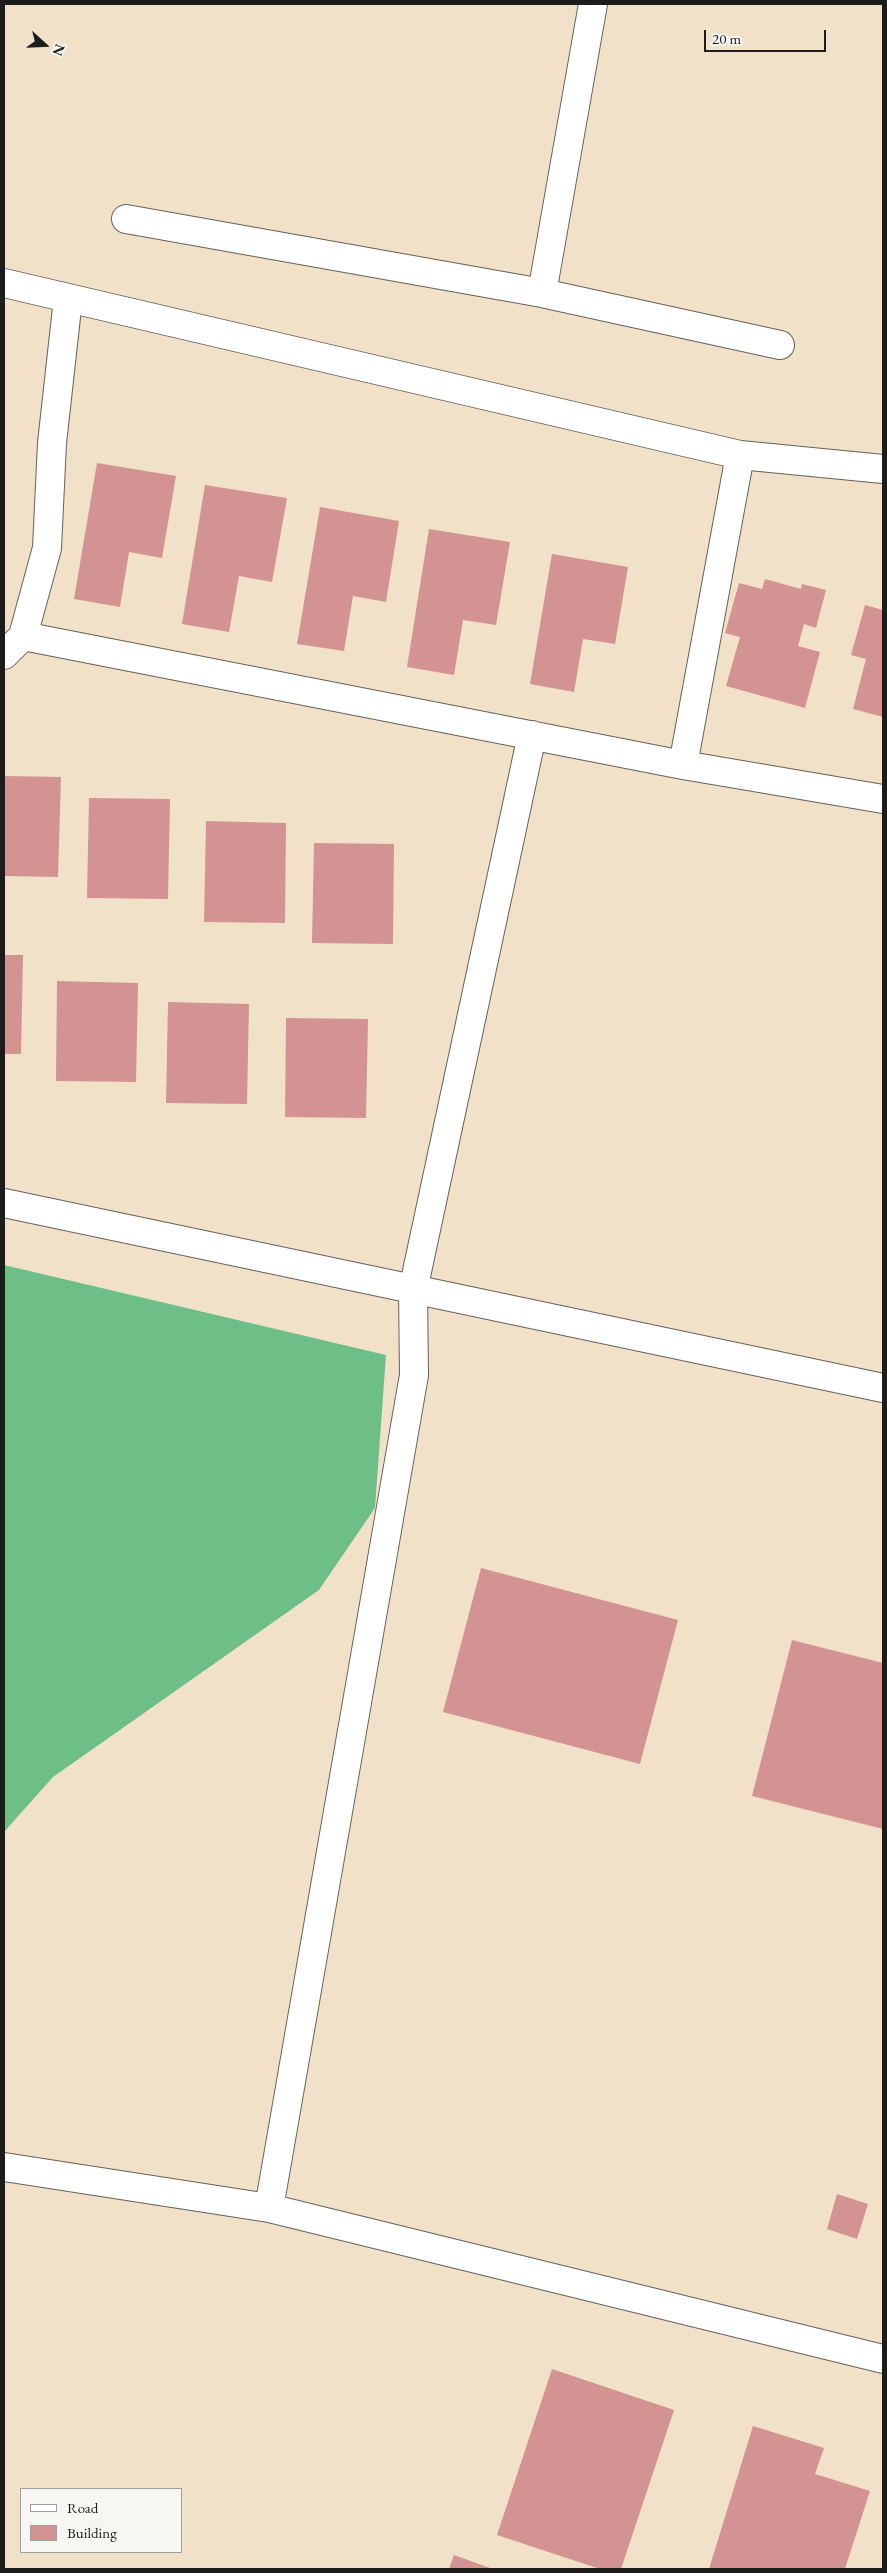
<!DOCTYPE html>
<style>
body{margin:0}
#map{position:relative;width:887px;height:2573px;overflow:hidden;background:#f2e1c9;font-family:"EB Garamond",serif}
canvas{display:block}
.frame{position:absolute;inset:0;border:5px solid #1c1c1c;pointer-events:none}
.legend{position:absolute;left:20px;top:2488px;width:162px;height:65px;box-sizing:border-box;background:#f6f6f2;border:1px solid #9f9f9c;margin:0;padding:6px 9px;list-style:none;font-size:15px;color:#1c1c1c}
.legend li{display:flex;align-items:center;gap:10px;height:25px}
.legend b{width:25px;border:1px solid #9f9f9c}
.north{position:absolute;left:20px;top:20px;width:50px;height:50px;-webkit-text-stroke:4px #f6f6f2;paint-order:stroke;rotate:110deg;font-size:14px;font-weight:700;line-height:20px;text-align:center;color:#1c1c1c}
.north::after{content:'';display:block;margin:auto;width:18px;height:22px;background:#1c1c1c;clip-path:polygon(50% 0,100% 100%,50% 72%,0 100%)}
.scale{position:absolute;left:704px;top:30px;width:122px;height:22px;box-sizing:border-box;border:2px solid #1c1c1c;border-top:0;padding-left:6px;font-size:15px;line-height:18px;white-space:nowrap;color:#1c1c1c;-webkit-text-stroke:4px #f6f6f2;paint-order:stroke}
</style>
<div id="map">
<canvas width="887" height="2573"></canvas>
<div class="frame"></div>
<ul class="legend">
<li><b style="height:6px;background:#fff"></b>Road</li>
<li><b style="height:14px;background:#d29392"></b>Building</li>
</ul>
<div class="north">N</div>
<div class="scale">20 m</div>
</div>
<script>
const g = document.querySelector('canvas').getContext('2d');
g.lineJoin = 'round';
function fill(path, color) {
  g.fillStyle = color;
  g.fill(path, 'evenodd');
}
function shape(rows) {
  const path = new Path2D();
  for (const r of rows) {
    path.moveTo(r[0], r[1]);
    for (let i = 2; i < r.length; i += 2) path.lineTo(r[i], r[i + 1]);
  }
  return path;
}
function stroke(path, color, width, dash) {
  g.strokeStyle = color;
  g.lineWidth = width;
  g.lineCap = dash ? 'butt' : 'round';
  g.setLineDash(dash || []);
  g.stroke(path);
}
fill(shape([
 [4,1265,386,1355,375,1508,319,1590,53,1777,4,1832]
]), '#6ebe88');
fill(shape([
 [97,463,176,476,162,558,129,552,120,607,74,599],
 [205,485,287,498,272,582,239,576,229,632,182,624],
 [320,507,399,521,386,602,353,596,344,651,297,644],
 [429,529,510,542,496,625,463,620,454,675,407,667],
 [552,554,628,567,615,644,583,639,574,692,530,684],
 [765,579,801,589,802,584,826,590,816,628,804,624,798,646,820,652,805,708,726,686,740,637,725,633,739,583,762,589],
 [865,605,883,610,883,717,853,709,866,659,851,655],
 [4,776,61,777,58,877,4,876],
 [89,798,170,799,168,899,87,898],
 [206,821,286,823,285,923,204,922],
 [314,843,394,844,393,944,312,943],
 [4,955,23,955,21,1054,4,1054],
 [57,981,138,983,136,1082,56,1081],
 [168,1002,249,1004,247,1104,166,1103],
 [286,1018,368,1019,366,1118,285,1117],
 [481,1568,678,1620,640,1764,443,1712],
 [792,1640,883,1663,883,1829,752,1796],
 [837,2194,868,2204,857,2239,827,2229],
 [552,2369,674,2410,621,2569,600,2569,497,2535],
 [753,2426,824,2448,815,2474,870,2491,845,2569,709,2569],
 [454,2555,493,2569,449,2569]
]), '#d29392');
const minor = shape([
 [126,219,542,293,780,345],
 [4,283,740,455,883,469],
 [542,293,593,4],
 [23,636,683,765,883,799],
 [4,655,23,636,47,548,52,443,68,299],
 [683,765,740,455],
 [4,1203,883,1388],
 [4,2167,269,2208,883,2359],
 [269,2208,414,1375,413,1290,532,735]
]);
stroke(minor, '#676159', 30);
stroke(minor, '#fff', 28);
</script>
